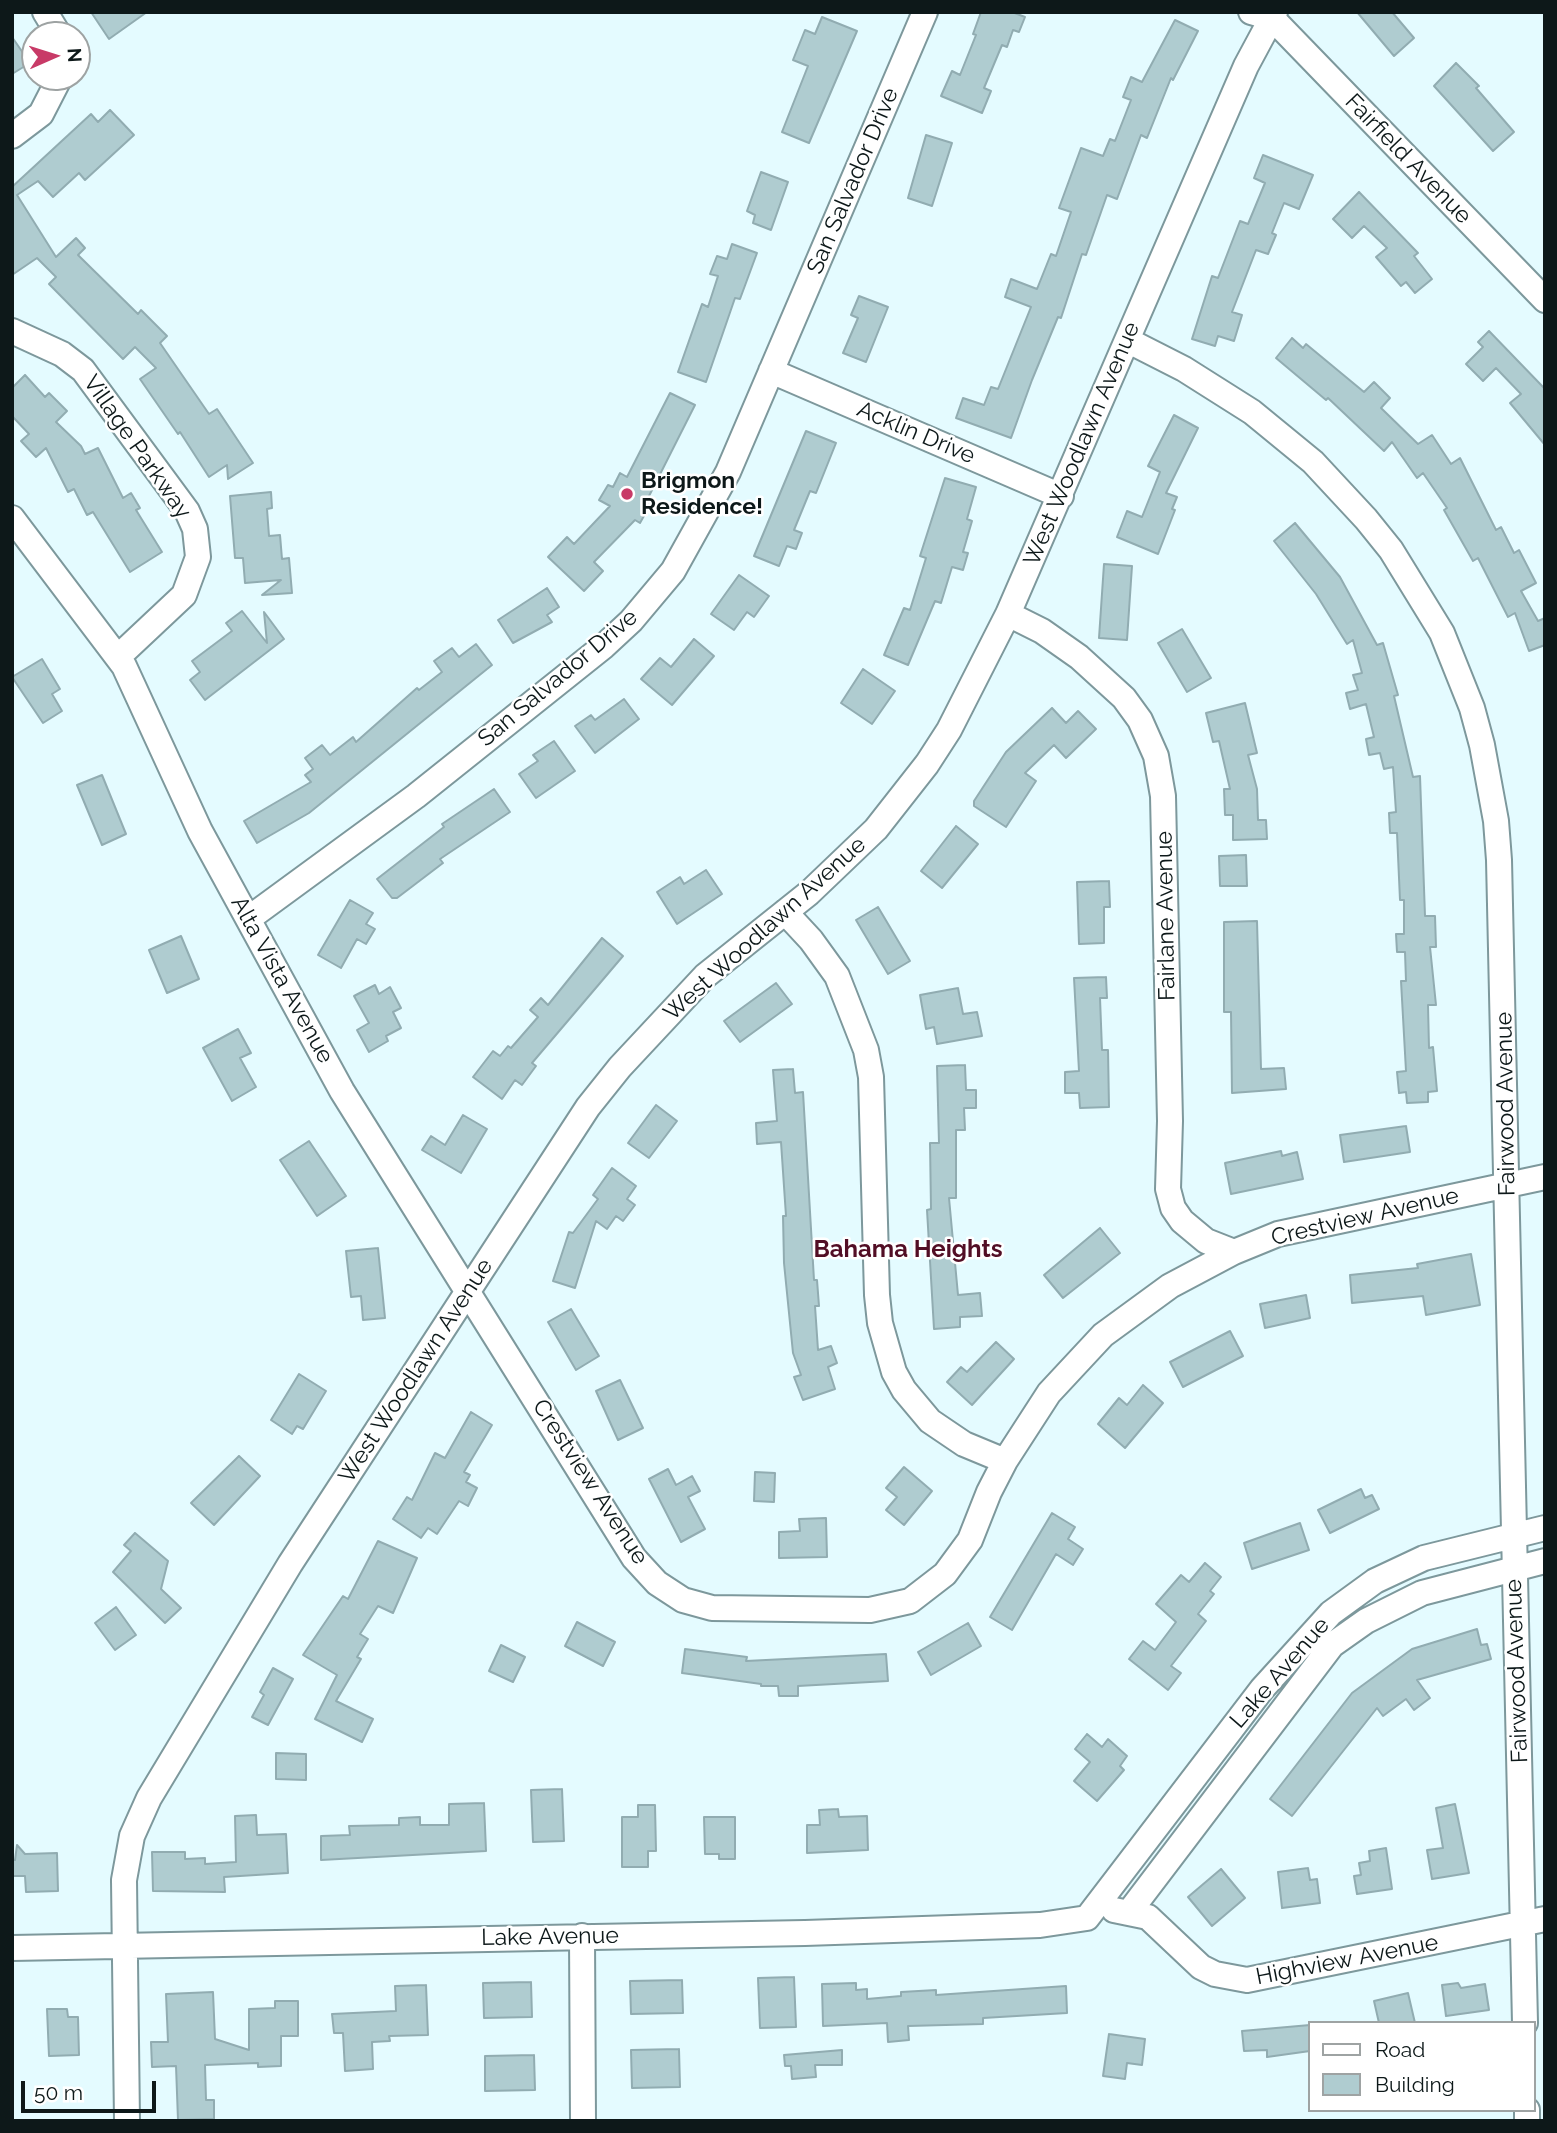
<!DOCTYPE html>
<style>
body{margin:0}
#map{position:relative;width:1557px;height:2133px;overflow:hidden;background:#e4fbff;font-family:Raleway,sans-serif}
canvas{display:block}
.frame{position:absolute;inset:0;border:14px solid #0d1819;pointer-events:none}
.legend{position:absolute;left:1308px;top:2021px;width:228px;height:91px;box-sizing:border-box;background:#fff;border:2px solid #9ea3a3;margin:0;padding:9px 12px;list-style:none;font-size:21px;color:#0d1819}
.legend li{display:flex;align-items:center;gap:14px;height:35px}
.legend b{width:35px;border:2px solid #9ea3a3}
.north{position:absolute;left:21px;top:21px;width:70px;height:70px;box-sizing:border-box;background:#fff;border:2px solid #9ea3a3;border-radius:50%;rotate:87deg;font-size:19px;font-weight:700;line-height:28px;text-align:center;color:#0d1819}
.north::after{content:'';display:block;margin:auto;width:24px;height:32px;background:#c83a67;clip-path:polygon(50% 0,100% 100%,50% 72%,0 100%)}
.scale{position:absolute;left:21px;top:2081px;width:135px;height:32px;box-sizing:border-box;border:4px solid #0d1819;border-top:0;padding-left:9px;font-size:21px;line-height:24px;white-space:nowrap;color:#0d1819;-webkit-text-stroke:5px #fff;paint-order:stroke}
</style>
<div id="map">
<canvas width="1557" height="2133"></canvas>
<div class="frame"></div>
<ul class="legend">
<li><b style="height:9px;background:#fff"></b>Road</li>
<li><b style="height:19px;background:#afccd0"></b>Building</li>
</ul>
<div class="north">N</div>
<div class="scale">50 m</div>
</div>
<script>
const g = document.querySelector('canvas').getContext('2d');
g.lineJoin = 'round';
function fill(path, color) {
  g.fillStyle = color;
  g.fill(path, 'evenodd');
}
function shape(rows) {
  const path = new Path2D();
  for (const r of rows) {
    path.moveTo(r[0], r[1]);
    for (let i = 2; i < r.length; i += 2) path.lineTo(r[i], r[i + 1]);
  }
  return path;
}
function stroke(path, color, width, dash) {
  g.strokeStyle = color;
  g.lineWidth = width;
  g.lineCap = dash ? 'butt' : 'round';
  g.setLineDash(dash || []);
  g.stroke(path);
}
function drawText(font, color, halo, rows, align = 'center') {
  g.font = font + ' Raleway,sans-serif';
  g.lineWidth = 5;
  g.setLineDash([]);
  g.textBaseline = 'middle';
  g.strokeStyle = halo;
  g.fillStyle = color;
  for (const [text, x, y, turn = 0] of rows) {
    g.save();
    g.translate(x, y);
    g.rotate((+turn || 0) * Math.PI / 180);
    g.textAlign = isNaN(turn) ? turn : align;
    if (halo) g.strokeText(text, 0, 0);
    g.fillText(text, 0, 0);
    g.restore();
  }
}
const building = shape([
 [91,12,147,12,109,39,91,12],
 [981,12,1012,12,1025,17,1019,32,1013,30,1007,47,1002,45,984,88,991,91,982,113,941,96,952,71,960,75,976,35,973,34,981,12],
 [1357,12,1392,12,1414,38,1394,56,1357,12],
 [822,17,857,31,809,143,782,132,808,66,793,60,805,30,815,34,822,17],
 [1175,20,1198,31,1173,80,1171,78,1147,138,1141,135,1117,199,1107,195,1086,255,1082,254,1061,318,1058,317,1032,380,1011,438,956,418,963,398,984,405,991,387,998,389,1031,307,1005,297,1011,279,1037,289,1051,254,1056,256,1071,212,1059,208,1081,148,1103,156,1110,139,1115,141,1131,100,1123,97,1131,77,1142,82,1175,20],
 [12,37,30,63,12,74,12,37],
 [1456,63,1479,86,1476,88,1514,132,1493,151,1434,86,1456,63],
 [110,110,134,135,85,180,79,173,53,197,38,181,17,195,56,257,76,238,85,248,78,255,138,314,141,310,167,336,160,343,209,414,217,409,253,463,228,479,227,465,209,477,180,432,178,434,140,379,156,368,135,347,123,359,49,284,56,277,37,258,12,275,12,187,91,114,98,122,110,110],
 [926,135,952,143,932,206,908,198,926,135],
 [1263,155,1313,175,1299,209,1284,203,1272,233,1276,235,1268,254,1256,250,1232,312,1242,315,1234,341,1218,336,1215,346,1192,339,1212,276,1218,278,1240,221,1248,224,1265,183,1254,178,1263,155],
 [761,172,788,182,771,230,753,223,755,215,747,211,761,172],
 [1359,192,1418,253,1414,256,1432,279,1415,293,1406,282,1401,286,1376,257,1387,248,1364,226,1352,238,1333,219,1359,192],
 [732,244,757,253,740,299,735,298,706,382,678,372,702,304,708,307,718,276,710,274,717,256,727,259,732,244],
 [859,296,888,307,866,362,843,353,858,318,851,315,859,296],
 [1489,331,1545,389,1545,445,1510,403,1521,394,1496,368,1483,381,1466,364,1483,347,1478,342,1489,331],
 [1292,338,1303,348,1306,344,1364,392,1374,382,1390,398,1381,408,1418,444,1432,435,1451,464,1460,458,1496,530,1501,527,1514,553,1519,550,1536,583,1521,591,1538,621,1545,618,1545,645,1529,651,1515,613,1508,617,1478,558,1473,561,1444,510,1447,508,1423,473,1417,478,1392,442,1384,451,1328,398,1326,400,1276,358,1292,338],
 [25,375,45,397,49,393,67,411,56,422,81,446,85,454,98,448,123,498,131,493,140,508,136,510,162,552,130,572,93,512,87,515,74,489,68,492,46,448,36,457,21,441,29,434,12,416,12,388,25,375],
 [670,393,695,405,646,502,650,505,640,523,635,520,594,562,603,571,584,591,548,557,567,537,574,544,610,506,599,500,608,485,613,487,620,473,627,477,670,393],
 [1174,415,1198,428,1166,493,1177,497,1172,509,1175,510,1158,554,1117,537,1127,511,1142,517,1160,472,1148,466,1174,415],
 [806,431,836,443,816,493,810,491,794,530,802,533,796,549,787,546,779,566,754,556,806,431],
 [945,478,976,487,967,519,972,521,963,552,968,553,963,570,952,567,941,603,935,601,908,665,884,655,904,608,910,610,926,558,920,556,945,478],
 [271,492,272,508,267,509,269,536,280,535,282,559,289,558,292,593,262,595,281,580,245,583,243,558,235,558,230,496,271,492],
 [1295,523,1340,577,1377,645,1383,643,1398,695,1394,696,1413,777,1420,776,1425,916,1435,916,1436,947,1430,947,1436,1005,1428,1005,1429,1048,1433,1047,1437,1091,1428,1092,1428,1102,1407,1103,1406,1092,1399,1093,1397,1072,1406,1071,1401,981,1406,981,1405,952,1397,952,1396,934,1404,934,1404,900,1400,900,1397,833,1390,833,1389,813,1396,812,1393,767,1384,769,1380,753,1369,755,1366,739,1374,737,1366,704,1350,709,1346,693,1358,690,1353,675,1362,673,1353,640,1347,644,1316,594,1274,541,1295,523],
 [1104,564,1132,566,1127,640,1099,638,1104,564],
 [739,575,769,596,754,617,747,612,734,630,711,614,739,575],
 [547,588,559,607,547,615,552,622,513,643,498,620,547,588],
 [242,611,267,643,264,612,284,639,205,700,190,680,200,672,192,661,232,631,226,623,242,611],
 [1182,629,1211,678,1187,692,1158,643,1182,629],
 [694,639,714,656,672,705,641,679,660,658,671,667,694,639],
 [476,644,492,665,309,813,257,843,244,821,311,782,305,775,313,769,305,758,322,745,330,755,353,737,356,742,417,688,419,690,442,672,434,661,452,648,459,657,476,644],
 [42,659,60,689,52,694,62,711,43,723,12,677,42,659],
 [863,669,895,691,872,724,841,703,863,669],
 [624,699,639,719,595,753,575,726,591,715,595,720,624,699],
 [1245,703,1257,753,1248,755,1257,789,1258,820,1266,820,1267,839,1233,840,1233,815,1225,815,1224,789,1230,789,1219,741,1213,742,1206,713,1245,703],
 [1052,708,1066,723,1078,711,1096,729,1066,758,1054,745,1025,773,1036,781,1006,827,974,806,974,801,1006,752,1052,708],
 [554,741,575,771,536,798,519,774,538,761,533,755,554,741],
 [102,775,126,834,102,845,77,785,102,775],
 [494,789,510,812,440,859,443,863,397,898,392,898,377,879,444,827,442,824,494,789],
 [956,826,978,844,942,888,921,871,956,826],
 [1246,855,1247,886,1220,886,1219,856,1246,855],
 [706,870,722,894,677,924,657,892,680,877,684,884,706,870],
 [1109,881,1110,907,1104,907,1104,943,1079,944,1077,882,1109,881],
 [350,900,373,913,366,924,375,929,366,944,357,939,341,968,318,955,350,900],
 [878,907,910,961,888,974,856,920,878,907],
 [1257,921,1261,1069,1284,1068,1286,1089,1232,1093,1231,1012,1224,1012,1224,922,1257,921],
 [181,936,199,979,167,993,149,950,181,936],
 [602,938,623,956,532,1063,536,1066,522,1085,515,1080,502,1099,473,1077,493,1051,500,1056,508,1046,511,1048,538,1017,530,1010,541,998,548,1005,602,938],
 [1106,977,1107,998,1100,998,1102,1050,1108,1050,1109,1107,1080,1108,1079,1093,1065,1093,1065,1072,1079,1071,1074,978,1106,977],
 [776,983,792,1004,740,1042,724,1021,776,983],
 [375,985,379,994,390,987,401,1008,393,1012,401,1028,386,1036,388,1041,369,1052,357,1030,369,1023,354,996,375,985],
 [958,988,963,1014,977,1012,982,1036,937,1044,934,1027,926,1029,920,995,958,988],
 [238,1029,251,1053,240,1058,256,1087,232,1101,203,1048,238,1029],
 [965,1065,966,1090,976,1090,976,1108,964,1108,965,1130,956,1130,956,1198,949,1198,958,1295,980,1293,982,1316,960,1317,960,1327,934,1329,927,1210,931,1209,930,1143,939,1143,937,1066,965,1065],
 [793,1069,795,1093,803,1092,814,1280,817,1280,819,1306,815,1306,818,1350,831,1346,837,1363,828,1367,835,1389,803,1400,794,1377,801,1375,793,1353,784,1263,783,1216,786,1216,781,1142,757,1144,756,1123,777,1121,773,1070,793,1069],
 [656,1105,677,1121,649,1158,628,1143,656,1105],
 [463,1115,487,1129,461,1173,422,1150,431,1136,445,1145,463,1115],
 [1406,1126,1410,1152,1344,1162,1340,1135,1406,1126],
 [309,1141,346,1196,317,1216,280,1160,309,1141],
 [1281,1151,1282,1156,1297,1152,1303,1179,1231,1194,1225,1163,1281,1151],
 [612,1168,636,1186,627,1199,635,1205,623,1221,616,1216,607,1229,596,1221,575,1288,553,1281,569,1232,573,1233,598,1199,593,1195,612,1168],
 [1100,1228,1120,1253,1063,1298,1044,1275,1100,1228],
 [378,1248,385,1318,363,1320,361,1296,351,1297,346,1251,378,1248],
 [1471,1254,1480,1305,1426,1315,1423,1296,1352,1303,1350,1275,1418,1268,1417,1264,1471,1254],
 [1306,1295,1310,1318,1265,1328,1260,1304,1306,1295],
 [571,1309,599,1356,576,1370,548,1322,571,1309],
 [1230,1331,1243,1356,1183,1387,1170,1362,1230,1331],
 [996,1342,1014,1359,972,1405,947,1382,961,1367,967,1372,996,1342],
 [299,1374,326,1391,303,1429,297,1426,292,1434,271,1420,299,1374],
 [620,1380,643,1428,618,1440,596,1391,620,1380],
 [1143,1385,1163,1403,1125,1448,1098,1424,1119,1398,1127,1405,1143,1385],
 [471,1412,492,1425,464,1472,470,1475,466,1482,477,1488,468,1506,459,1501,437,1534,428,1528,421,1538,393,1519,407,1497,412,1500,435,1453,445,1458,471,1412],
 [239,1456,260,1476,214,1525,191,1503,239,1456],
 [904,1467,932,1491,904,1525,886,1510,897,1497,886,1488,904,1467],
 [668,1469,676,1485,692,1476,700,1491,688,1497,705,1529,681,1542,649,1479,668,1469],
 [755,1472,775,1473,774,1502,754,1501,755,1472],
 [1361,1489,1365,1498,1372,1495,1379,1509,1330,1533,1318,1510,1361,1489],
 [1052,1513,1075,1527,1068,1539,1083,1549,1073,1565,1056,1554,1012,1630,990,1617,1052,1513],
 [826,1518,827,1557,779,1558,779,1532,800,1531,799,1519,826,1518],
 [1300,1523,1309,1550,1252,1569,1244,1543,1300,1523],
 [135,1533,168,1561,161,1589,181,1608,165,1623,113,1572,131,1551,124,1545,135,1533],
 [378,1541,417,1558,393,1613,378,1606,360,1634,368,1639,357,1657,361,1659,336,1701,373,1719,362,1742,315,1719,337,1675,303,1655,343,1596,348,1599,378,1541],
 [1205,1563,1221,1577,1210,1591,1214,1594,1198,1614,1206,1621,1171,1666,1181,1673,1168,1690,1129,1659,1143,1641,1155,1650,1176,1622,1156,1604,1181,1575,1189,1582,1205,1563],
 [116,1607,136,1635,115,1650,95,1623,116,1607],
 [577,1622,615,1642,603,1666,565,1646,577,1622],
 [968,1623,981,1646,931,1675,918,1652,968,1623],
 [1477,1629,1481,1645,1487,1644,1491,1659,1417,1680,1430,1698,1414,1710,1406,1699,1383,1716,1377,1708,1292,1816,1270,1799,1352,1693,1412,1649,1477,1629],
 [501,1645,525,1657,513,1682,489,1671,501,1645],
 [685,1649,747,1657,746,1661,886,1654,888,1681,798,1686,798,1696,779,1696,778,1686,761,1686,761,1684,682,1673,685,1649],
 [273,1668,293,1679,268,1725,252,1717,264,1695,260,1692,273,1668],
 [1087,1734,1102,1747,1108,1739,1127,1756,1120,1766,1124,1770,1097,1801,1074,1781,1090,1762,1075,1749,1087,1734],
 [276,1753,306,1754,306,1780,276,1779,276,1753],
 [562,1789,564,1841,533,1842,531,1790,562,1789],
 [484,1803,486,1851,321,1860,321,1836,350,1835,349,1826,399,1825,399,1818,420,1817,420,1825,449,1825,449,1804,484,1803],
 [1455,1804,1469,1873,1432,1879,1427,1850,1443,1848,1436,1808,1455,1804],
 [638,1805,655,1805,656,1851,648,1851,648,1867,622,1867,622,1817,638,1817,638,1805],
 [838,1809,839,1817,867,1816,868,1850,807,1853,807,1825,820,1825,819,1810,838,1809],
 [256,1815,257,1835,286,1834,288,1873,224,1877,225,1892,153,1891,152,1852,185,1852,185,1859,205,1858,205,1864,236,1862,235,1816,256,1815],
 [704,1817,735,1817,735,1859,719,1859,719,1854,705,1854,704,1817],
 [17,1845,25,1854,57,1853,58,1891,26,1892,25,1876,12,1876,12,1860,15,1860,17,1845],
 [1386,1848,1392,1889,1357,1894,1354,1876,1361,1875,1359,1863,1370,1861,1369,1851,1386,1848],
 [1308,1868,1310,1880,1317,1879,1320,1903,1282,1908,1278,1872,1308,1868],
 [1221,1869,1245,1898,1212,1926,1188,1897,1221,1869],
 [794,1977,796,2027,760,2028,758,1978,794,1977],
 [682,1980,683,2013,631,2014,630,1981,682,1980],
 [531,1982,532,2017,484,2018,483,1983,531,1982],
 [856,1983,856,1990,867,1989,867,1999,901,1996,901,1992,936,1990,936,1995,1066,1986,1067,2013,983,2018,983,2024,908,2026,909,2040,888,2042,887,2023,823,2026,822,1984,856,1983],
 [1458,1983,1461,1988,1485,1984,1489,2010,1446,2016,1442,1985,1458,1983],
 [426,1985,428,2035,389,2036,390,2041,372,2042,373,2069,345,2071,343,2033,334,2033,332,2014,396,2011,395,1986,426,1985],
 [213,1992,215,2039,249,2050,249,2009,275,2008,275,2001,298,2001,298,2036,281,2036,281,2066,258,2067,258,2063,205,2065,206,2100,214,2100,214,2119,178,2120,176,2066,152,2067,151,2042,168,2042,166,1994,213,1992],
 [1408,1993,1415,2023,1379,2023,1374,2001,1408,1993],
 [47,2009,67,2009,68,2017,78,2017,79,2055,49,2056,47,2009],
 [1310,2025,1310,2051,1267,2057,1267,2050,1244,2051,1242,2031,1310,2025],
 [1109,2034,1145,2039,1142,2065,1127,2063,1125,2079,1103,2076,1109,2034],
 [679,2049,680,2087,632,2088,631,2050,679,2049],
 [842,2050,842,2065,815,2065,816,2077,792,2079,791,2066,785,2066,784,2055,842,2050],
 [534,2055,535,2090,485,2091,485,2056,534,2055]
]);
fill(building, '#afccd0');
stroke(building, '#91acb1', 2);
const minor = shape([
 [45,12,59,35],
 [1251,12,1272,18,1545,300],
 [12,136,41,114,60,77],
 [12,331,62,354,83,370,187,511,195,529,198,557,184,595,118,657],
 [1127,340,1184,369,1252,412,1313,462,1366,519,1391,550,1442,633,1472,708,1482,745,1496,821,1499,860,1525,2023],
 [771,371,1061,496],
 [12,518,124,666,200,831,342,1091,634,1558,657,1583,683,1600,712,1608,870,1610,910,1601,945,1574,970,1540,989,1492,1005,1461,1049,1393,1103,1335,1170,1286,1234,1252,1278,1234,1545,1177],
 [1008,614,1042,631,1079,657,1124,698,1140,720,1156,756,1163,796,1170,1121,1168,1189,1173,1208,1182,1221,1206,1241,1234,1252],
 [785,912,811,940,837,976,866,1050,871,1077,877,1295,880,1323,894,1372,904,1390,930,1421,964,1444,1005,1461],
 [248,919,416,796,604,646,631,621,673,571,728,472,925,12],
 [1114,1910,1148,1917,1201,1967,1215,1974,1247,1980,1545,1919],
 [1130,1911,1332,1645,1366,1621,1422,1593,1545,1561],
 [582,1936,583,2121],
 [12,1948,805,1933,1040,1925,1087,1918,1262,1689,1331,1613,1375,1581,1424,1558,1545,1528],
 [1527,2110,1527,2121],
 [127,2121,124,1880,132,1836,149,1798,290,1564,588,1107,620,1067,705,976,809,893,876,829,927,764,949,730,1008,614,1246,66,1275,12]
]);
stroke(minor, '#7d989c', 28);
stroke(minor, '#fff', 24);
for (const [x, y, r, color] of [
 [627,494,7,"#c83a67"]
]) {
  const dot = new Path2D();
  dot.arc(x, y, r, 0, 2 * Math.PI);
  g.fillStyle = color;
  g.fill(dot);
  stroke(dot, '#fff', 2.5);
}
drawText('23px', '#0d1819', '#fff', [
 ["Fairfield Avenue",1408,159,46],
 ["San Salvador Drive",853,181,-67],
 ["Acklin Drive",916,433,23],
 ["West Woodlawn Avenue",1082,444,-67],
 ["Village Parkway",137,447,55],
 ["San Salvador Drive",558,678,-40],
 ["Fairlane Avenue",1166,916,-91],
 ["West Woodlawn Avenue",765,929,-42],
 ["Alta Vista Avenue",282,980,61],
 ["Fairwood Avenue",1506,1104,-91],
 ["Crestview Avenue",1365,1217,-13],
 ["West Woodlawn Avenue",416,1371,-57],
 ["Crestview Avenue",590,1482,57],
 ["Fairwood Avenue",1517,1671,-92],
 ["Lake Avenue",1280,1673,-49],
 ["Lake Avenue",550,1937,-1],
 ["Highview Avenue",1347,1960,-11]
]);
drawText('bold 23px', '#0d1819', '#fff', [
 ["Brigmon",641,481],
 ["Residence!",641,507]
], 'left');
drawText('bold 24px', '#520e25', '#fff', [
 ["Bahama Heights",908,1250]
]);
</script>
